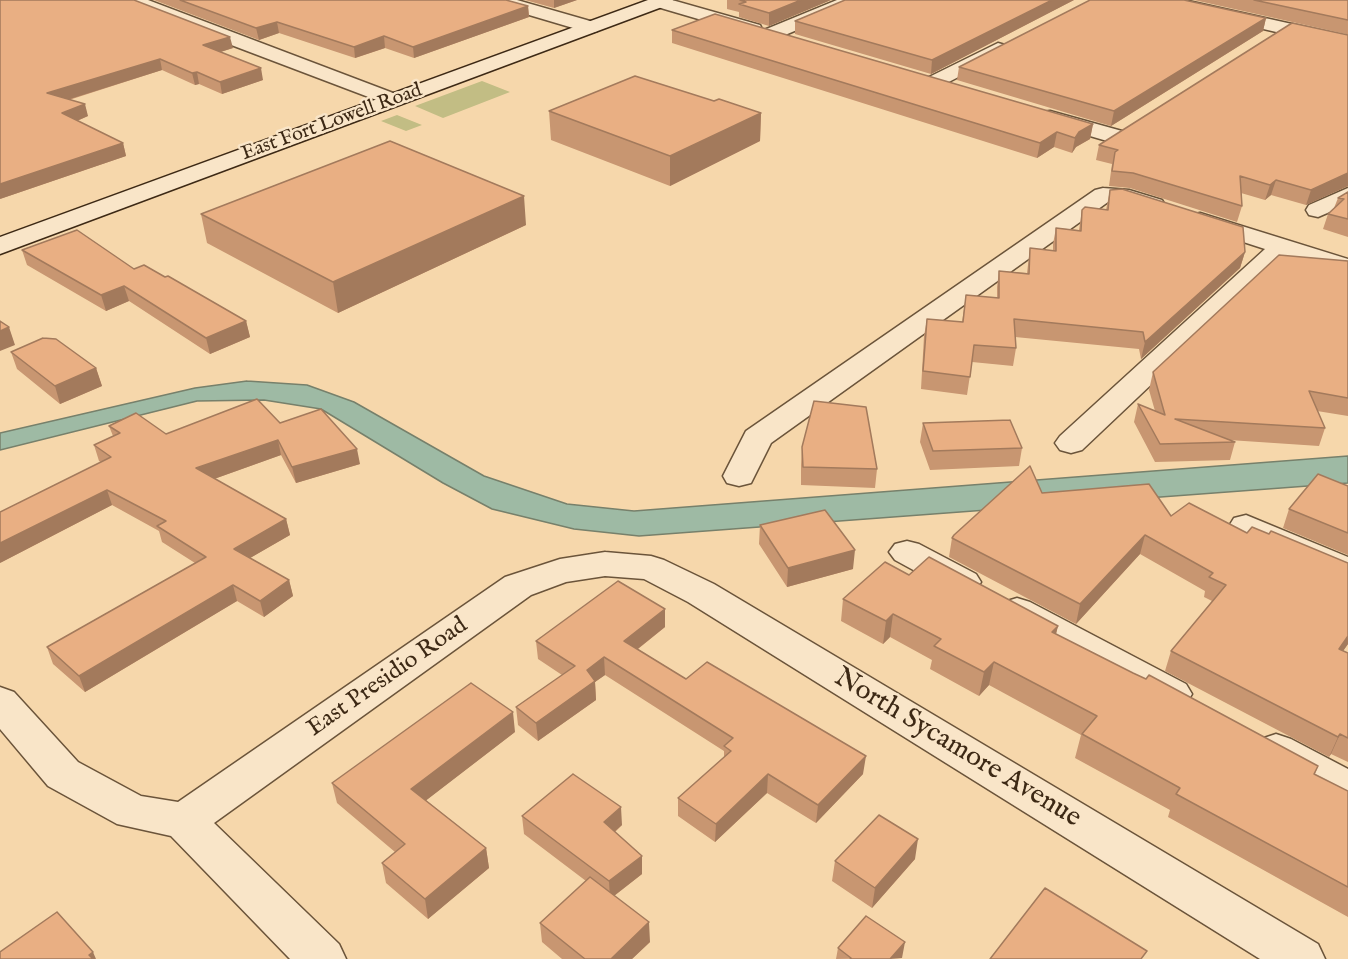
<!DOCTYPE html>
<style>
body{margin:0}
canvas{display:block;background:#f6d7ab}
</style>
<canvas width="1348" height="959"></canvas>
<script>
const g = document.querySelector('canvas').getContext('2d');
g.lineJoin = 'round';
function fill(path, color) {
  g.fillStyle = color;
  g.fill(path, 'evenodd');
}
function shape(rows) {
  const path = new Path2D();
  for (const r of rows) {
    path.moveTo(r[0], r[1]);
    for (let i = 2; i < r.length; i += 2) path.lineTo(r[i], r[i + 1]);
  }
  return path;
}
function stroke(path, color, width, dash) {
  g.strokeStyle = color;
  g.lineWidth = width;
  g.lineCap = dash ? 'butt' : 'round';
  g.setLineDash(dash || []);
  g.stroke(path);
}
function drawText(font, color, halo, rows, align = 'center') {
  g.font = font + ' "IM FELL English",serif';
  g.lineWidth = 5;
  g.setLineDash([]);
  g.textBaseline = 'middle';
  g.strokeStyle = halo;
  g.fillStyle = color;
  for (const [text, x, y, turn = 0] of rows) {
    g.save();
    g.translate(x, y);
    g.rotate((+turn || 0) * Math.PI / 180);
    g.textAlign = isNaN(turn) ? turn : align;
    if (halo) g.strokeText(text, 0, 0);
    g.fillText(text, 0, 0);
    g.restore();
  }
}
fill(shape([
 [482,81,510,92,443,118,415,106],
 [397,115,422,125,406,131,381,121]
]), '#c2bd84');
const water = shape([
 [247,381,307,385,354,402,484,476,567,504,634,511,1348,456,1348,483,639,536,574,529,492,509,443,483,321,409,264,400,197,401,0,450,0,433,195,388,247,381]
]);
fill(water, '#9ebaa4');
stroke(water, '#77806b', 1.5);
const street = shape([
 [128,0,148,0,401,96,404,100,401,104,394,106,387,104,139,10,128,0],
 [489,0,517,0,597,23,599,27,597,31,590,33,492,4,489,0],
 [653,0,672,0,760,25,762,29,760,33,753,35,746,33,654,6,653,0],
 [837,0,861,0,858,4,778,38,771,40,764,38,762,34,764,30,837,0],
 [1151,0,1184,0,1328,32,1335,34,1337,38,1335,42,1328,44,1160,5,1154,4,1151,0],
 [998,43,1005,45,1008,49,1005,53,939,87,925,87,922,83,925,79,998,43],
 [1050,111,1122,131,1125,136,1122,141,1114,143,1042,122,1039,117,1042,112,1050,111],
 [1103,188,1129,190,1162,200,1165,205,1162,210,1153,212,1119,202,1108,202,771,443,751,483,739,486,727,483,723,476,746,431,1095,190,1103,188],
 [1348,188,1348,204,1318,217,1309,215,1306,210,1309,205,1348,188],
 [1200,213,1348,259,1348,275,1287,256,1082,450,1071,453,1060,450,1055,443,1060,436,1265,249,1191,225,1188,220,1191,215,1200,213],
 [1246,515,1348,557,1348,583,1335,579,1234,534,1229,526,1234,518,1246,515],
 [907,541,919,544,976,574,981,582,976,590,963,594,950,590,895,560,889,552,895,544,907,541],
 [605,552,651,556,664,560,714,584,1318,944,1325,959,1260,959,688,602,644,579,605,576,566,582,531,595,214,823,339,944,346,959,290,959,171,836,117,824,48,786,0,729,0,687,14,692,78,762,141,796,178,802,505,577,560,559,605,552],
 [1017,598,1030,602,1186,684,1192,694,1186,704,1172,709,1158,704,1004,620,998,611,1004,602,1017,598],
 [1276,734,1291,739,1348,769,1348,806,1333,801,1261,761,1255,750,1261,739,1276,734]
]);
const secondary = shape([
 [648,0,673,0,670,4,0,254,0,237,648,0]
]);
stroke(street, '#6b543a', 3);
stroke(secondary, '#3d2915', 3);
fill(street, '#f9e5c8');
fill(secondary, '#f9e5c8');
fill(shape([
 [154,0,506,0,528,6,529,17,414,58,385,48,355,58,279,33,259,40],
 [525,0,577,0,554,8],
 [727,0,831,0,769,26,739,17,739,12,727,9],
 [845,0,1074,0,931,74,795,34,795,21],
 [1194,0,1348,0,1348,35,1346,34],
 [136,1,233,48,220,52,263,80,222,94,199,84,195,85,162,70,69,100,88,116,77,121,123,143,126,156,0,199],
 [1266,18,1263,31,1111,126,957,80,959,67],
 [672,30,1093,124,1090,139,1076,147,1072,153,1054,147,1037,158,672,43],
 [549,111,761,113,760,141,670,186,551,140],
 [1099,145,1348,186,1306,205,1271,195,1265,200,1241,193,1242,206,1237,222,1130,188,1109,186,1112,164,1096,160],
 [1110,190,1245,252,1240,268,1141,359,1139,349,1015,337,1016,348,1013,366,972,362,967,395,921,389,924,336,927,319,962,322,966,295,997,298,997,287,999,271,1027,273,1030,248,1053,251,1053,244,1056,228,1079,230,1082,210,1106,210],
 [1348,192,1348,237,1323,229,1328,214,1334,208,1338,198],
 [201,214,526,225,338,313,207,243],
 [22,250,134,269,246,321,250,337,210,354,129,301,106,311,27,265],
 [1348,261,1348,416,1317,411,1325,428,1319,446,1229,440,1235,442,1230,460,1155,462,1134,422,1138,404,1155,411,1149,390,1153,372],
 [11,352,96,368,102,386,60,404,17,369],
 [280,423,360,464,296,483,281,455,214,479,286,519,290,535,250,558,289,580,293,596,264,617,237,601,85,692,53,664,47,647,195,563,162,542,159,531,112,505,0,563,101,462,99,461,94,445,113,436,109,426,166,434],
 [923,423,1022,448,1019,466,930,470,920,442],
 [802,447,877,469,875,488,801,485,801,465],
 [1348,486,1348,555,1283,528,1289,509],
 [1042,493,1171,516,1247,533,1269,534,1348,563,1348,644,1343,651,1348,653,1348,762,1331,754,1329,757,1165,671,1171,651,1212,601,1204,597,1205,591,1140,554,1076,624,949,557,952,538],
 [760,525,853,569,787,587,759,544],
 [909,575,1058,626,1056,634,1318,766,1315,774,1348,791,1348,917,1168,817,1170,810,1075,758,1081,735,989,685,979,696,930,669,932,660,890,637,883,644,841,621,843,599],
 [665,627,638,649,686,679,863,774,816,823,767,793,715,842,678,816,678,798,724,757,724,751,605,675,595,682,596,700,538,741,518,725,516,707,562,675,538,659,536,641],
 [515,732,426,800,486,848,489,868,428,919,386,883,382,863,395,852,337,803,332,783],
 [522,816,622,825,615,832,642,874,614,896,650,942,632,959,562,959,542,942,540,923,586,881,524,834],
 [915,859,872,908,832,881,835,861],
 [838,948,902,958,836,959]
]), '#c89671');
fill(shape([
 [554,0,577,0,554,8],
 [801,0,831,0,769,26,769,13],
 [1052,0,1074,0,931,74,932,60],
 [528,6,529,17,414,58,413,47],
 [1266,18,1263,31,1111,126,1114,111],
 [277,22,279,33,259,40,256,28],
 [384,36,385,48,355,58,354,47],
 [230,37,233,48,205,57,203,45],
 [160,59,162,70,51,105,47,93],
 [261,68,263,80,222,94,220,82],
 [197,72,199,84,195,85,192,73],
 [85,104,88,116,65,126,62,113],
 [761,113,760,141,670,186,670,156],
 [1093,124,1090,139,1076,147,1072,153,1075,138,1079,132],
 [1057,132,1054,147,1037,158,1040,143],
 [123,143,126,156,0,199,0,184],
 [1348,173,1348,186,1306,205,1311,190],
 [1276,180,1271,195,1265,200,1270,185],
 [524,196,526,225,338,313,333,282],
 [1245,252,1240,268,1141,359,1145,342],
 [124,286,129,301,106,311,101,295],
 [246,321,250,337,210,354,206,338],
 [9,327,15,345,0,351,0,331],
 [96,368,102,386,60,404,55,386],
 [278,440,281,455,200,484,196,468],
 [357,449,360,464,296,483,292,467],
 [107,490,112,505,0,563,0,543],
 [286,519,290,535,238,565,234,549],
 [1145,535,1140,554,1076,624,1080,604],
 [855,550,853,569,787,587,788,568],
 [289,580,293,596,264,617,260,601],
 [233,585,237,601,85,692,79,676],
 [665,609,665,627,625,659,624,641],
 [893,614,890,637,883,644,886,621],
 [1058,626,1052,649,1052,632],
 [1348,636,1348,644,1331,668,1339,649],
 [604,657,605,675,595,682,596,700,538,741,536,723,587,670],
 [994,662,989,685,979,696,984,672],
 [513,712,515,732,415,809,411,789],
 [1340,734,1331,754,1329,757,1338,737],
 [866,756,863,774,816,823,818,805],
 [768,774,767,793,715,842,716,824],
 [621,807,622,825,605,840,604,822],
 [918,839,915,859,872,908,875,888],
 [486,848,489,868,428,919,425,899],
 [642,856,642,874,610,899,609,881],
 [649,922,650,942,632,959,611,959],
 [905,942,902,958,890,959],
 [93,952,96,959,91,959,89,955]
]), '#a37a5c');
const building = shape([
 [0,0,134,0,230,37,203,45,261,68,220,82,197,72,192,73,160,59,47,93,85,104,62,113,123,143,0,184,0,0],
 [180,0,506,0,528,6,413,47,384,36,354,47,277,22,256,28,180,0],
 [740,0,801,0,769,13,739,4,746,2,740,0],
 [845,0,1052,0,932,60,795,21,845,0],
 [1090,0,1184,0,1266,18,1114,111,959,67,1090,0],
 [1254,0,1348,0,1348,20,1254,0],
 [715,14,1093,124,1079,132,1075,138,1057,132,1040,143,672,30,715,14],
 [1292,23,1348,35,1348,173,1311,190,1276,180,1270,185,1240,176,1242,206,1133,173,1112,171,1115,152,1118,150,1099,145,1292,23],
 [635,76,714,101,719,99,761,113,670,156,549,111,635,76],
 [390,141,524,196,333,282,201,214,390,141],
 [1122,189,1243,227,1245,252,1145,342,1143,332,1014,319,1016,348,974,345,970,377,923,371,927,319,963,322,966,295,999,298,999,271,1029,274,1030,248,1056,251,1056,228,1081,231,1082,210,1085,207,1108,210,1110,190,1122,189],
 [1348,192,1348,219,1328,214,1344,199,1338,198,1348,192],
 [77,230,134,269,144,265,165,277,168,276,246,321,206,338,124,286,101,295,22,250,77,230],
 [1279,255,1348,261,1348,398,1309,391,1325,428,1175,419,1235,442,1160,444,1138,404,1165,415,1153,372,1279,255],
 [0,321,9,327,0,331,0,321],
 [43,338,56,339,96,368,55,386,11,352,43,338],
 [257,399,280,423,321,409,357,449,292,467,278,440,196,468,286,519,234,549,289,580,260,601,233,585,79,676,47,647,206,557,157,526,166,521,107,490,0,543,0,512,111,457,94,445,120,433,109,426,136,413,166,434,257,399],
 [814,401,866,407,877,469,803,467,802,447,814,401],
 [1010,420,1022,448,933,451,923,423,1010,420],
 [1030,466,1042,493,1149,484,1171,516,1189,503,1247,533,1252,527,1269,534,1271,531,1348,563,1348,636,1339,649,1348,653,1348,738,1340,734,1338,737,1171,651,1226,585,1209,577,1213,573,1145,535,1080,604,952,538,954,535,1030,466],
 [1318,474,1348,486,1348,533,1289,509,1318,474],
 [825,510,855,550,788,568,760,525,825,510],
 [929,557,1058,626,1052,632,1133,673,1146,679,1149,675,1318,766,1314,774,1348,791,1348,887,1176,794,1180,788,1082,734,1097,716,994,662,984,672,934,646,941,639,893,614,886,621,843,599,885,562,909,575,929,557],
 [618,581,665,609,624,641,686,679,707,662,866,756,818,805,768,774,716,824,678,798,731,751,724,746,733,738,604,657,587,670,595,681,536,723,516,707,575,666,536,641,618,581],
 [471,683,513,712,411,789,486,848,425,899,382,863,405,844,332,783,471,683],
 [573,774,621,807,604,822,642,856,609,881,522,816,573,774],
 [879,815,918,839,875,888,835,861,879,815],
 [590,877,649,922,611,959,585,959,540,923,590,877],
 [1045,888,1147,951,1141,959,990,959,1045,888],
 [57,912,93,952,89,955,93,959,0,959,0,952,57,912],
 [866,916,905,942,890,959,850,959,851,958,838,948,866,916]
]);
fill(building, '#e9af83');
stroke(building, '#a37a5c', 1.5);
drawText('20px', '#3d2915', '#f9e5c8', [
 ["East Fort Lowell Road",332,123,-20]
]);
drawText('24px', '#3d2915', '#f9e5c8', [
 ["East Presidio Road",388,678,-35]
]);
drawText('28px', '#3d2915', '#f9e5c8', [
 ["North Sycamore Avenue",957,749,31]
]);
</script>
